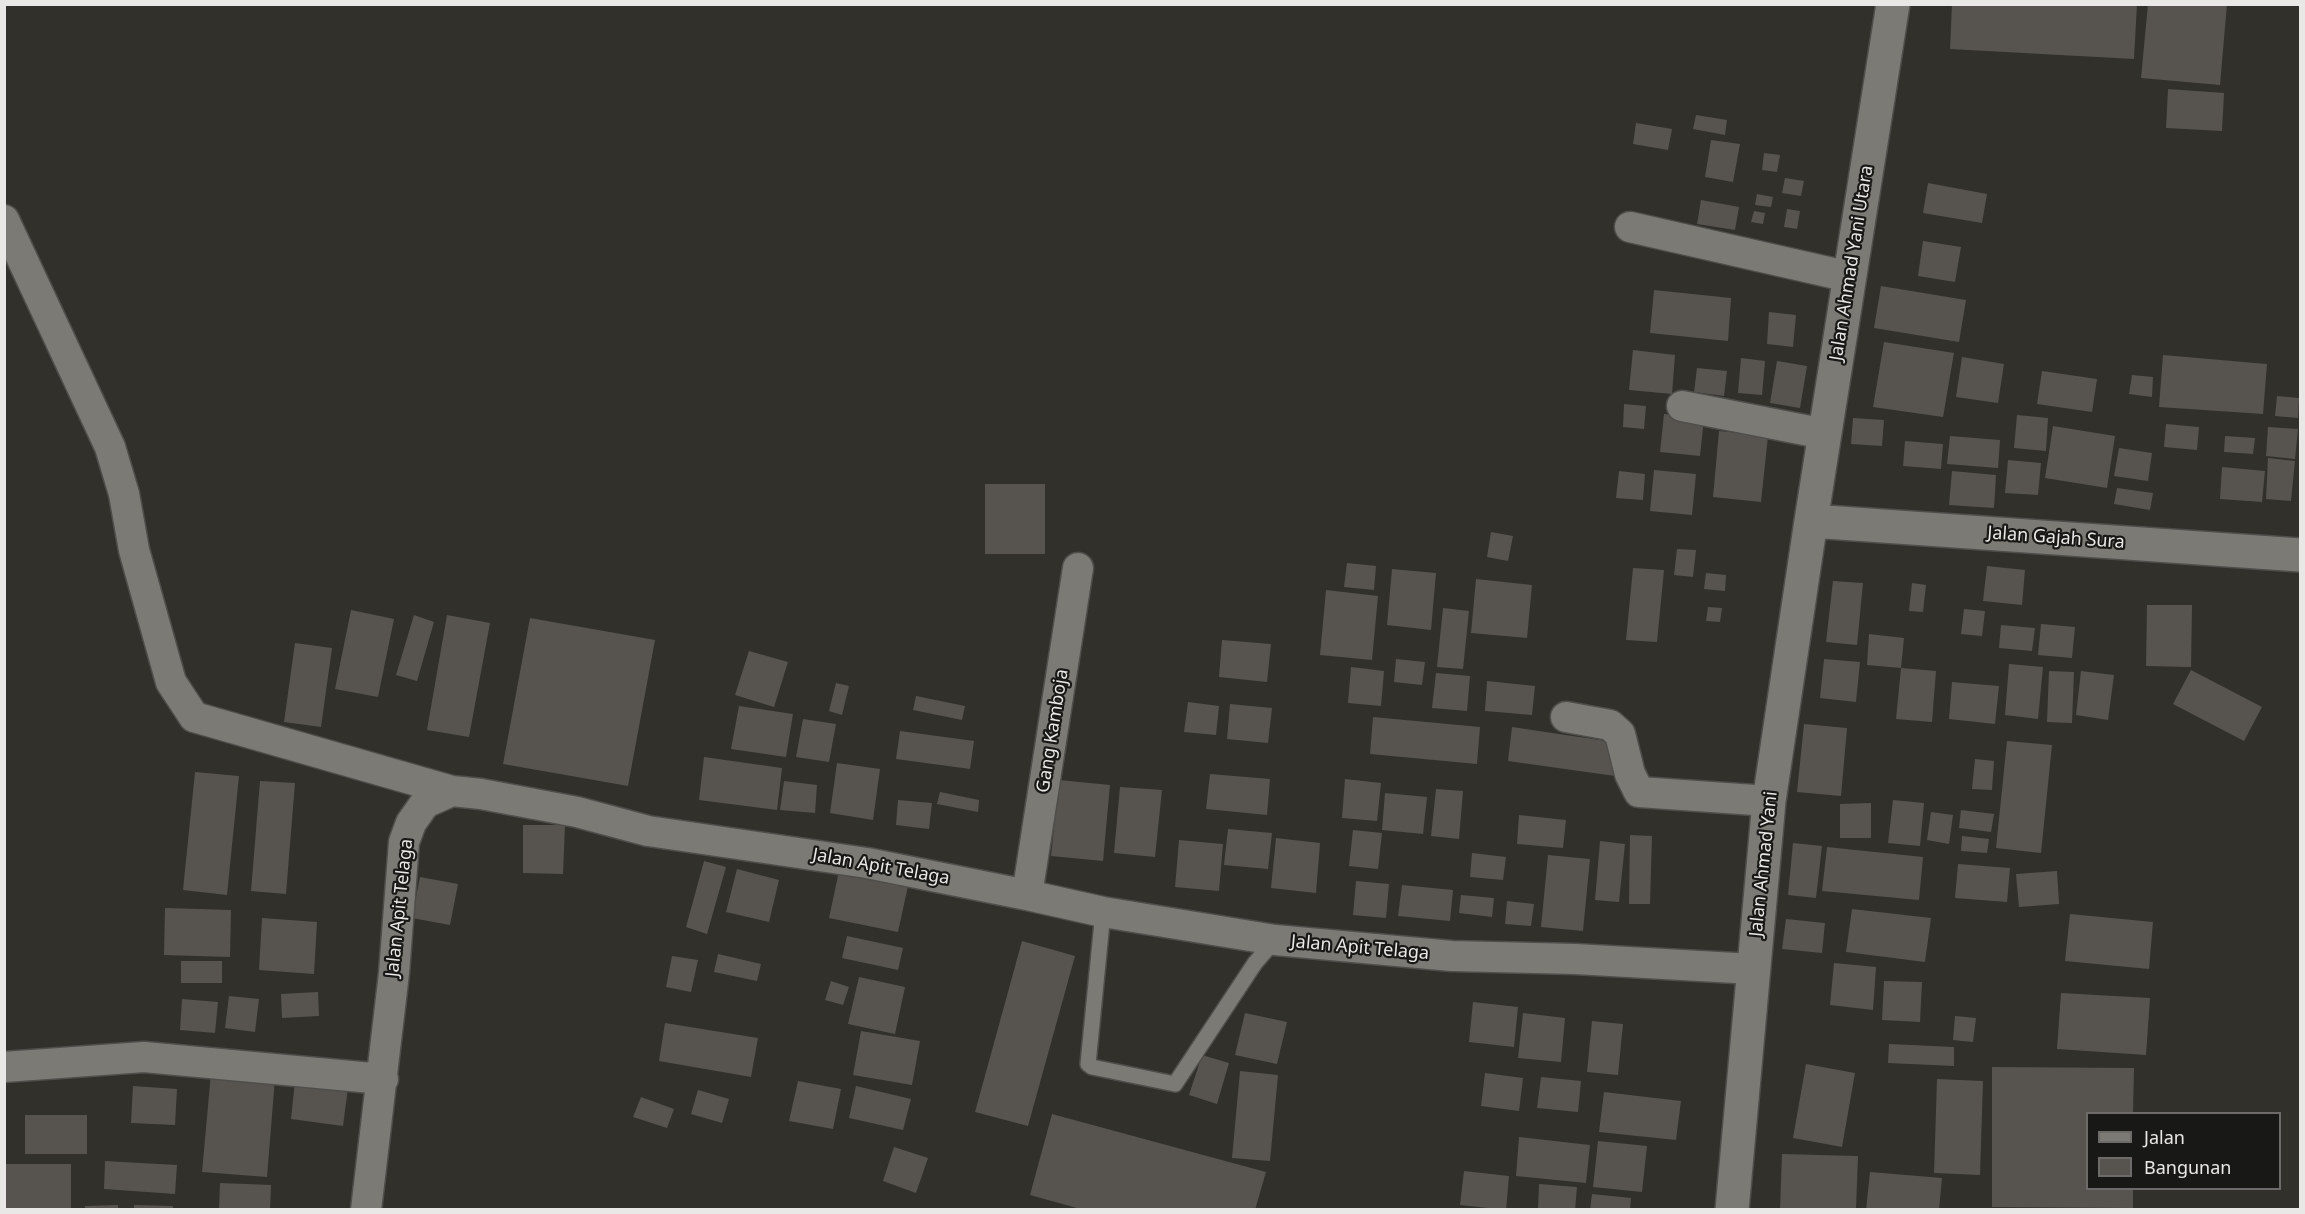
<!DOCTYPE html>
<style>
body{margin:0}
#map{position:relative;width:2305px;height:1214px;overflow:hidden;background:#31302b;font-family:"Noto Sans",sans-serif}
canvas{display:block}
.frame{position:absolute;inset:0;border:6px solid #e9e8e6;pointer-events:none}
.legend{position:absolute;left:2086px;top:1112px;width:195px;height:78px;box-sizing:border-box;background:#181816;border:2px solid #6c6b69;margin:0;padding:8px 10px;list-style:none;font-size:18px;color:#e9e8e6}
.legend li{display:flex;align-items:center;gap:12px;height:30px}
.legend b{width:30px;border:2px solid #6c6b69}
</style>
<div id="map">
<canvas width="2305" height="1214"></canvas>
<div class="frame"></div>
<ul class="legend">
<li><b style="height:8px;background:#7c7a75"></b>Jalan</li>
<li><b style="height:16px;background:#575450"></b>Bangunan</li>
</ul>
</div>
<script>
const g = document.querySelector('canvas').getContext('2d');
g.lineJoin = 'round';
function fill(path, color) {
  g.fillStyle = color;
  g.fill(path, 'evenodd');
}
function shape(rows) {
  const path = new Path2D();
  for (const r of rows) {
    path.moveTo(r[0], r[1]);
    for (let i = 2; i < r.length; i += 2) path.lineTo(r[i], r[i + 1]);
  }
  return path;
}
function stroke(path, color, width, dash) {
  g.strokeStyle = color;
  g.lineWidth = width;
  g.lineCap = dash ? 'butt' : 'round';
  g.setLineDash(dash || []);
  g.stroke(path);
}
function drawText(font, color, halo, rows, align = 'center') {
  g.font = font + ' "Noto Sans",sans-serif';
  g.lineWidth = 4.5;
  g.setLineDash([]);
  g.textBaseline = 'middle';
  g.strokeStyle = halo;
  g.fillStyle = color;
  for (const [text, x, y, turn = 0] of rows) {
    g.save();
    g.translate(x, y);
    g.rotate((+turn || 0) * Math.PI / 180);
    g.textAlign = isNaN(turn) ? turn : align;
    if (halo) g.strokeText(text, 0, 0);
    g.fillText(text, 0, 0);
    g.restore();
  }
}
fill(shape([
 [1952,4,2137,4,2134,59,1950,49],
 [2148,4,2227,4,2220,85,2141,78],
 [2168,89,2224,93,2222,131,2166,128],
 [1696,115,1727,120,1725,135,1693,129],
 [1636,123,1672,129,1668,150,1633,144],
 [1711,140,1740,144,1733,182,1705,177],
 [1764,153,1780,155,1777,172,1762,170],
 [1785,178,1804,181,1801,196,1782,193],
 [1928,183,1987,194,1982,223,1923,213],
 [1757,194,1773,197,1771,207,1755,205],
 [1701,200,1739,207,1735,230,1697,224],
 [1787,209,1800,211,1797,229,1784,227],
 [1754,211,1765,213,1763,224,1751,222],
 [1923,241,1961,247,1955,282,1918,276],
 [1881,286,1966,300,1959,342,1874,328],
 [1654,290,1731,298,1728,341,1650,333],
 [1769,312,1796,315,1793,347,1767,344],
 [1884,342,1954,353,1943,417,1873,407],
 [1633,350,1675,355,1672,394,1629,390],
 [2163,355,2267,364,2263,414,2159,407],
 [1962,357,2004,364,1998,403,1956,397],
 [1741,358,1765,361,1762,395,1738,393],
 [1777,361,1807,366,1800,408,1770,403],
 [1697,368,1727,371,1724,396,1694,392],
 [2042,371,2097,379,2092,412,2037,404],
 [2132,375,2153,377,2152,397,2129,394],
 [2277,396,2299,398,2298,418,2275,416],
 [1624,404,1646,406,1644,429,1623,427],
 [1664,414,1704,418,1700,456,1660,452],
 [2017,415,2048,418,2046,451,2014,448],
 [1853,418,1884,420,1882,446,1851,444],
 [2166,424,2199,427,2197,450,2164,447],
 [2053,426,2115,436,2107,488,2045,478],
 [2268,427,2298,429,2295,459,2266,456],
 [1719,431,1768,436,1761,502,1713,497],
 [1950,436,2000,440,1998,468,1947,464],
 [2225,436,2255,438,2253,454,2224,452],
 [1905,441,1943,444,1941,469,1903,466],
 [2119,448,2152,453,2148,481,2114,476],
 [2268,458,2295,461,2291,501,2266,499],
 [2008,460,2041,463,2038,495,2005,493],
 [2222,467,2265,471,2262,502,2220,499],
 [1654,470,1696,474,1692,515,1650,511],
 [1619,471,1645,474,1643,500,1616,498],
 [1952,471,1996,475,1994,508,1949,505],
 [985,484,1045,484,1045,554,985,554],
 [2117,488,2153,493,2150,510,2114,504],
 [1491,532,1513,536,1508,561,1487,557],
 [1677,549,1696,550,1693,577,1674,575],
 [1347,563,1376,566,1374,590,1344,587],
 [1987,566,2025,570,2022,605,1983,601],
 [1633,568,1664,570,1657,642,1626,640],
 [1392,569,1436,573,1431,630,1387,625],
 [1706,573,1726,575,1725,591,1704,589],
 [1476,579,1532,585,1527,638,1471,633],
 [1833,581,1863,583,1857,645,1826,642],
 [1912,583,1926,585,1923,612,1909,611],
 [1326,590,1378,596,1372,660,1320,655],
 [2147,605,2192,605,2191,667,2146,666],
 [1708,607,1722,608,1720,622,1706,621],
 [1443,608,1469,611,1463,669,1437,667],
 [1964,609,1985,611,1982,636,1961,634],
 [351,610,394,619,378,697,335,689],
 [414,615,434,622,417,681,396,675],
 [447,615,490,623,469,737,427,730],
 [530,618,655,640,628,786,503,764],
 [2041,624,2075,627,2072,658,2038,655],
 [2001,625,2035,628,2032,651,1999,648],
 [1869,634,1904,638,1901,668,1936,671,1932,722,1896,719,1901,668,1867,665],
 [1222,640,1271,644,1267,682,1219,677],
 [295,643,332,648,321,727,284,722],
 [749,651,788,662,774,707,735,695],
 [1396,659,1425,662,1422,685,1394,682],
 [1824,659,1860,662,1856,702,1820,698],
 [2009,664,2043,667,2038,719,2005,715],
 [1351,667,1384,671,1381,706,1348,703],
 [2191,670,2262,707,2244,741,2173,704],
 [2049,671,2074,672,2072,723,2047,722],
 [2081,671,2114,675,2108,720,2076,715],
 [1436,673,1470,676,1467,711,1432,708],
 [1487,681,1535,686,1532,715,1485,711],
 [1952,682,1999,686,1995,724,1949,719],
 [836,683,849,686,842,715,829,711],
 [916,696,965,706,962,720,913,710],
 [1188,702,1219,706,1216,735,1184,732],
 [1230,704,1272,708,1268,743,1227,739],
 [739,706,793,714,786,757,731,749],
 [1373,717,1480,727,1477,764,1370,754],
 [803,719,836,724,829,762,796,757],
 [1804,724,1847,728,1841,796,1797,792],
 [1512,727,1620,743,1615,776,1508,761],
 [900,731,974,741,970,769,896,759],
 [2007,741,2052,745,2041,853,1996,848],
 [704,757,782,768,777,810,699,800],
 [1975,759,1994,761,1992,790,1972,789],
 [837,763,880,769,873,820,830,813],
 [195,772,239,776,227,895,183,890],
 [1210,774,1270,779,1267,815,1206,809],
 [1345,779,1381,783,1377,821,1342,818],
 [1059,780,1110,785,1103,861,1051,856],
 [260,781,295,783,286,894,251,891],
 [784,781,817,785,815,813,780,810],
 [1120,787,1162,790,1155,857,1114,853],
 [1436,789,1463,791,1459,839,1431,836],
 [940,792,979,800,978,812,937,804],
 [1385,793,1427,797,1423,834,1382,830],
 [898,800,932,803,929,829,896,825],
 [1893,800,1924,803,1920,846,1888,843],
 [1871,803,1871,838,1840,838,1840,804],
 [1961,810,1994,814,1991,832,1959,828],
 [1931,812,1953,815,1949,844,1927,840],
 [1519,815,1566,820,1563,848,1517,844],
 [523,825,565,825,563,874,523,873],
 [1228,829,1272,833,1268,869,1224,865],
 [1353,830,1382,833,1378,869,1349,866],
 [1630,835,1652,836,1650,904,1629,904],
 [1962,836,1989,839,1987,853,1961,851],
 [1276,838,1320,843,1316,893,1271,888],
 [1179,840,1223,844,1219,891,1175,887],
 [1600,841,1625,844,1619,902,1595,900],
 [1793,843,1822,846,1816,898,1788,895],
 [1827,847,1923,857,1919,900,1822,891],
 [1472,853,1506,857,1503,880,1470,877],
 [1548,855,1590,859,1583,931,1541,927],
 [704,861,726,867,707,934,686,927],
 [1958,864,2010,868,2007,902,1955,898],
 [737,869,779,880,769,922,726,912],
 [839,871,908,886,898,932,829,918],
 [2057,871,2059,904,2019,907,2016,874],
 [420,877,458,884,450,925,412,918],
 [1356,881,1389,884,1386,918,1353,915],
 [1402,885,1453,890,1450,921,1398,916],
 [1461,895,1494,898,1492,917,1459,913],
 [1507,901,1534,904,1531,926,1505,924],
 [165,908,231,910,230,957,164,955],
 [1852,909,1931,918,1925,962,1846,952],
 [2070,914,2153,922,2149,969,2065,961],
 [262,918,317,922,314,974,259,970],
 [1786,919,1825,923,1822,953,1782,949],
 [847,936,903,948,898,970,842,958],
 [1022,941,1075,956,1028,1126,975,1112],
 [718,954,761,964,757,981,714,972],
 [672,956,698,960,691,992,666,987],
 [181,961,222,961,222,983,181,983],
 [1834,963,1876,967,1873,1010,1830,1005],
 [859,977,905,987,895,1034,848,1024],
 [831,981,849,987,843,1005,825,1000],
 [1884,981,1922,982,1920,1022,1882,1020],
 [318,992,319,1016,282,1018,281,994],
 [2061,993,2150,998,2146,1055,2057,1049],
 [229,996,259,999,255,1032,225,1028],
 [182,999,218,1002,215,1033,180,1030],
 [1473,1002,1518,1007,1514,1047,1469,1042],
 [1245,1013,1287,1022,1277,1064,1235,1055],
 [1523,1013,1565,1018,1561,1062,1518,1058],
 [1955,1016,1976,1018,1973,1042,1953,1040],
 [1592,1021,1623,1024,1618,1075,1587,1072],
 [665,1023,758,1038,751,1077,659,1061],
 [861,1031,920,1041,912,1085,853,1075],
 [1889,1044,1954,1047,1954,1066,1888,1063],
 [1202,1055,1229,1063,1217,1104,1189,1095],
 [1806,1064,1855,1073,1842,1147,1793,1138],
 [1992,1067,2134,1068,2133,1114,2088,1114,2088,1188,2133,1188,2133,1208,1992,1207],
 [1240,1071,1278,1075,1270,1161,1232,1158],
 [211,1073,275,1078,267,1177,202,1172],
 [1485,1073,1523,1078,1519,1111,1481,1106],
 [1541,1077,1581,1081,1578,1112,1537,1108],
 [1937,1079,1983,1081,1980,1175,1934,1173],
 [295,1081,348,1088,343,1126,291,1119],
 [798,1081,841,1089,833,1129,789,1121],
 [133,1086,177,1089,175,1125,131,1123],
 [856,1086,911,1099,903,1130,849,1118],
 [698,1090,729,1099,722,1123,691,1114],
 [1604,1092,1681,1101,1676,1140,1599,1132],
 [641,1097,674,1109,667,1128,633,1117],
 [1052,1114,1266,1172,1255,1210,1084,1210,1030,1195],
 [25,1115,87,1115,87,1154,25,1154],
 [1519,1137,1590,1145,1586,1183,1516,1176],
 [1598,1141,1647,1146,1642,1192,1593,1187],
 [894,1147,928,1158,916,1193,883,1181],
 [1782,1154,1858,1156,1856,1210,1780,1210],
 [105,1161,177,1165,175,1194,104,1189],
 [4,1164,71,1164,71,1210,4,1210],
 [1464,1171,1509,1176,1506,1210,1460,1205],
 [1870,1172,1942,1178,1939,1210,1866,1210],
 [220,1183,271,1185,270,1210,219,1210],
 [1539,1184,1577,1187,1575,1210,1538,1210],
 [1592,1194,1631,1198,1630,1210,1590,1210],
 [118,1205,118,1210,85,1210,85,1206],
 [134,1205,173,1206,173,1210,134,1210]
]), '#575450');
const lane = shape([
 [1103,912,1088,1064,1092,1067,1175,1084,1255,963,1275,940]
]);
const street = shape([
 [4,220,110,447,124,494,134,550,171,682,194,717,452,791],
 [1630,227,1850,277],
 [1682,406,1825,434],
 [1566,717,1610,725,1620,734,1630,774,1639,792,1769,801],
 [1027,895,1078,568],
 [4,1067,144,1057,383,1079],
 [366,1210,394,973,404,842,411,823,425,803,452,791,481,794,577,812,648,831,867,863,1027,895,1103,912,1275,940,1452,956,1575,959,1753,969]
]);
const secondary = shape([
 [1811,521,2300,555],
 [1732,1210,1769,801,1811,521,1893,4]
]);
stroke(lane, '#4f4e4b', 18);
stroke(street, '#4f4e4b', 33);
stroke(secondary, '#4f4e4b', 36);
stroke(lane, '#7c7a75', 15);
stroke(street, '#7c7a75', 30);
stroke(secondary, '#7c7a75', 33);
drawText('18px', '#e9e8e6', '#181816', [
 ["Jalan Ahmad Yani Utara",1852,263,-81],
 ["Jalan Gajah Sura",2056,538,4],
 ["Gang Kamboja",1053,731,-81],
 ["Jalan Ahmad Yani",1764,864,-84],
 ["Jalan Apit Telaga",881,867,10],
 ["Jalan Apit Telaga",400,908,-84],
 ["Jalan Apit Telaga",1360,948,5]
]);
</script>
